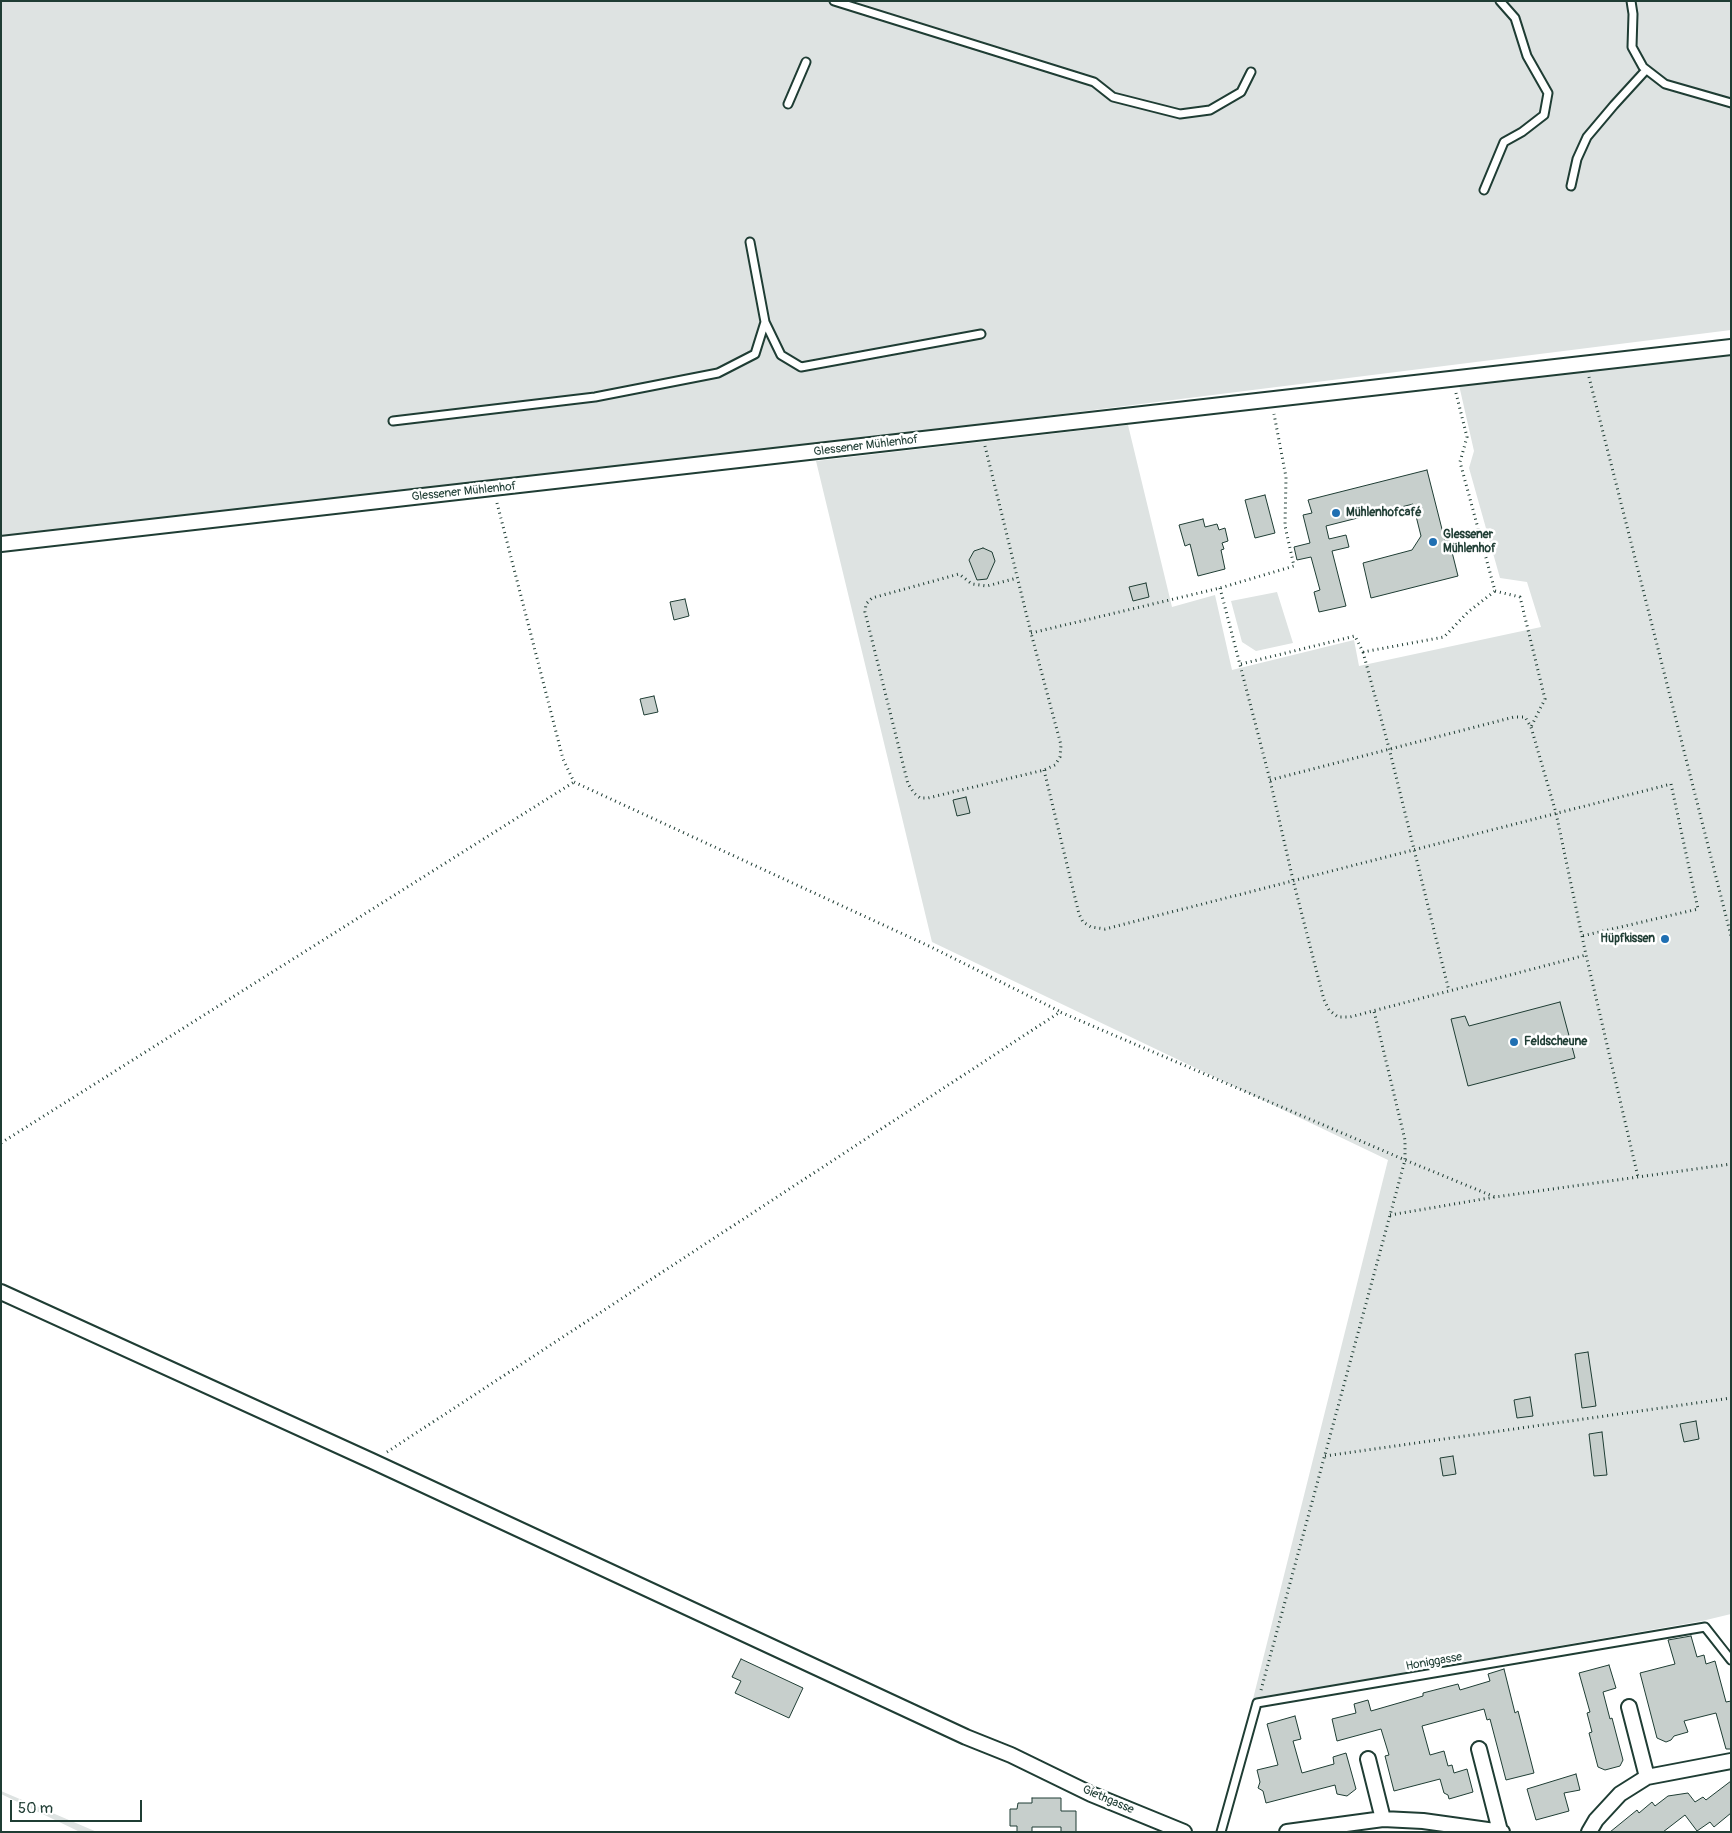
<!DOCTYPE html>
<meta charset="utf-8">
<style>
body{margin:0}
#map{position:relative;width:1732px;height:1833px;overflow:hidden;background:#fff;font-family:Pangolin,sans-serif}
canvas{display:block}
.frame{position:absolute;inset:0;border:2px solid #1f3d34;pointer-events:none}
.scale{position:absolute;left:10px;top:1800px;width:132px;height:22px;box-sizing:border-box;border:2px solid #1f3d34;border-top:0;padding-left:6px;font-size:15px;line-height:18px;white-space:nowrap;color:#1f3d34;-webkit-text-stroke:4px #fff;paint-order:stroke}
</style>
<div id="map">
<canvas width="1732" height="1833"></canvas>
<div class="frame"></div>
<div class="scale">50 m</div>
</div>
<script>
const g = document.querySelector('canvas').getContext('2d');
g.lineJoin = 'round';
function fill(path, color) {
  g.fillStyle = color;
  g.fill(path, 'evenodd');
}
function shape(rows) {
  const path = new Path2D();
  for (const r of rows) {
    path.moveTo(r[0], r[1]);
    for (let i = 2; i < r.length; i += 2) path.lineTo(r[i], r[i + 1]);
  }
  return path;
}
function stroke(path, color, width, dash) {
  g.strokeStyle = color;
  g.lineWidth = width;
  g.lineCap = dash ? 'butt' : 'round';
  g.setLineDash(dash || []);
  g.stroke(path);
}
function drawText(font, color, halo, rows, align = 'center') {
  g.font = font + ' Pangolin,sans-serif';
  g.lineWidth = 5;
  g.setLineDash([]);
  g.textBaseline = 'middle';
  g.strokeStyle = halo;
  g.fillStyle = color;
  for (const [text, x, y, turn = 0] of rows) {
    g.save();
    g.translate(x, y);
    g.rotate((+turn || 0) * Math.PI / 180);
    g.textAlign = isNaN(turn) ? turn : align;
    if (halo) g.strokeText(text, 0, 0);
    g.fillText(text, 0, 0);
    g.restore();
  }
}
fill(shape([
 [1,1,1731,1,1731,330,814,445,1,539],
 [1731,355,1731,1614,1702,1621,1253,1699,1388,1160,932,942,816,461,1128,425,1172,607,1215,595,1232,670,1354,640,1359,666,1541,627,1527,582,1500,578,1469,468,1474,451,1459,385],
 [1277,592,1293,643,1256,651,1242,642,1231,601],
 [1,1791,97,1832,80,1832,1,1794]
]), '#dee3e2');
const building = shape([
 [1427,470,1445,541,1449,540,1458,576,1371,598,1363,563,1412,550,1421,536,1413,504,1326,526,1329,539,1346,535,1349,547,1332,551,1346,606,1319,612,1314,592,1320,590,1311,557,1297,560,1294,547,1310,543,1303,515,1312,513,1308,500,1427,470],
 [1265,495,1275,533,1255,538,1245,500,1265,495],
 [1203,519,1205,527,1217,524,1219,530,1225,528,1228,541,1222,543,1224,549,1221,550,1225,569,1198,576,1190,544,1185,546,1179,525,1203,519],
 [983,548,992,552,995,561,987,579,977,580,969,560,974,551,983,548],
 [1146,583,1149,597,1133,601,1129,587,1146,583],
 [685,599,689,616,674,620,670,602,685,599],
 [654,696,658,712,644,715,640,699,654,696],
 [966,797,970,813,957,816,953,800,966,797],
 [1560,1002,1575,1058,1468,1086,1451,1019,1465,1016,1469,1026,1560,1002],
 [1588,1352,1596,1406,1582,1408,1575,1354,1588,1352],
 [1530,1397,1533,1416,1517,1418,1514,1400,1530,1397],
 [1696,1421,1699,1439,1684,1442,1680,1424,1696,1421],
 [1602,1432,1607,1475,1594,1476,1589,1434,1602,1432],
 [1453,1456,1456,1474,1443,1476,1440,1458,1453,1456],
 [1691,1636,1697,1657,1704,1655,1706,1664,1715,1661,1726,1702,1731,1701,1731,1749,1726,1749,1716,1713,1684,1721,1688,1732,1674,1736,1671,1740,1666,1742,1657,1738,1640,1673,1675,1664,1668,1640,1691,1636],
 [741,1659,803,1688,789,1718,735,1693,741,1681,732,1677,741,1659],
 [1609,1665,1616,1688,1603,1692,1610,1719,1612,1718,1623,1760,1620,1766,1605,1770,1598,1767,1589,1733,1592,1732,1587,1713,1590,1712,1579,1673,1609,1665],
 [1504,1669,1515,1713,1518,1711,1534,1773,1506,1780,1490,1719,1487,1720,1484,1709,1422,1726,1430,1755,1444,1751,1448,1766,1452,1765,1454,1773,1467,1769,1473,1792,1449,1799,1448,1795,1444,1793,1440,1779,1394,1791,1385,1756,1389,1755,1381,1729,1337,1741,1332,1719,1356,1713,1354,1704,1368,1700,1371,1711,1423,1696,1423,1693,1458,1684,1460,1690,1490,1681,1488,1674,1504,1669],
 [1295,1716,1301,1739,1293,1741,1302,1773,1334,1764,1333,1757,1346,1753,1356,1789,1347,1796,1337,1794,1335,1785,1266,1803,1263,1791,1258,1788,1260,1782,1257,1770,1278,1765,1267,1724,1295,1716],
 [1576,1774,1580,1790,1564,1793,1569,1811,1536,1820,1527,1789,1576,1774],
 [1731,1781,1731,1813,1714,1827,1710,1822,1697,1831,1685,1815,1663,1832,1610,1832,1637,1810,1639,1813,1652,1802,1655,1806,1668,1796,1688,1793,1695,1802,1703,1797,1706,1800,1731,1781],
 [1032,1798,1061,1798,1061,1811,1076,1811,1076,1832,1061,1832,1061,1827,1032,1827,1032,1832,1017,1832,1017,1826,1010,1826,1010,1809,1017,1809,1018,1803,1032,1803,1032,1798]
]);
fill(building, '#c7cfcc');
stroke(building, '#1f3d34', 1);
const lane = shape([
 [834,1,1094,82,1113,97,1180,114,1210,110,1241,92,1251,72],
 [1631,1,1633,14,1632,47,1643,67,1665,84,1731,103],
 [788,104,806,62],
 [1571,186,1577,159,1587,137,1614,105,1646,70],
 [1484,190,1504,142,1522,132,1544,115,1548,93,1527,56,1515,18,1500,1],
 [765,322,781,355,801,367,981,334],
 [393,421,595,397,718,373,755,354,765,322,750,242],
 [1221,1832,1257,1703,1705,1627,1731,1660]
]);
const street = shape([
 [1,544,1731,347],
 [1,1292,372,1461,966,1737,1011,1755,1091,1794,1184,1832],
 [1629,1707,1647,1777],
 [1479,1749,1500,1831],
 [1368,1759,1383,1819],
 [1287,1832,1383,1819,1423,1821,1502,1832],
 [1589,1832,1596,1820,1620,1794,1647,1777,1731,1761]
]);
stroke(lane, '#1f3d34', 11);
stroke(street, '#1f3d34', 18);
stroke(shape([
 [1589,377,1731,936],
 [1456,393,1467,437,1460,462,1495,591],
 [985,446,1031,633,1061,745,1060,757,1055,765,1044,770,928,798,920,798,914,793,908,784,865,612,866,604,872,598,959,574,972,584,987,586,1017,578],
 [497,503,563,759,574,782,931,947,1059,1011],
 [1220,588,1270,780,1293,880,1324,1000,1329,1010,1338,1017,1350,1017,1586,955],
 [1495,591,1520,597,1545,699,1531,727],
 [1031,633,1220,588,1294,566,1285,526,1286,477,1274,414],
 [1363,652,1389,748,1449,991],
 [1241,664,1355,636,1363,652,1444,637,1468,612,1495,591],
 [1044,770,1079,914,1083,922,1091,927,1105,929,1671,784,1698,909,1582,936],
 [1270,780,1514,717,1525,717,1531,727,1556,813,1586,955,1638,1177],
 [1,1143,574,782],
 [1390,1215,1495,1197,1731,1164],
 [387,1452,1060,1012,1405,1160,1495,1197],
 [1325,1456,1731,1398],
 [1261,1690,1405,1160,1405,1140,1374,1011]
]), '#1f3d34', 3, [1, 4]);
stroke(lane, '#fff', 7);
stroke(street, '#fff', 14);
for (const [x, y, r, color] of [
 [1336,513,5,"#1f6fb2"],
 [1433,542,5,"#1f6fb2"],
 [1665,939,5,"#1f6fb2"],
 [1514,1042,5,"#1f6fb2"]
]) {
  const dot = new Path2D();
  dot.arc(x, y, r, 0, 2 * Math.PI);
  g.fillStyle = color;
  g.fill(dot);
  stroke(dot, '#fff', 2);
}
drawText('12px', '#1f3d34', '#fff', [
 ["Glessener Mühlenhof",866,446,-7],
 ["Glessener Mühlenhof",464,492,-6],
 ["Honiggasse",1434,1662,-10],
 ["Giethgasse",1108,1800,23]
]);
drawText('bold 12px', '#1f3d34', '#fff', [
 ["Mühlenhofcafé",1346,513],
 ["Glessener",1443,535],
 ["Mühlenhof",1443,549],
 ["Hüpfkissen",1655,939,"right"],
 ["Feldscheune",1524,1042]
], 'left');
</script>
